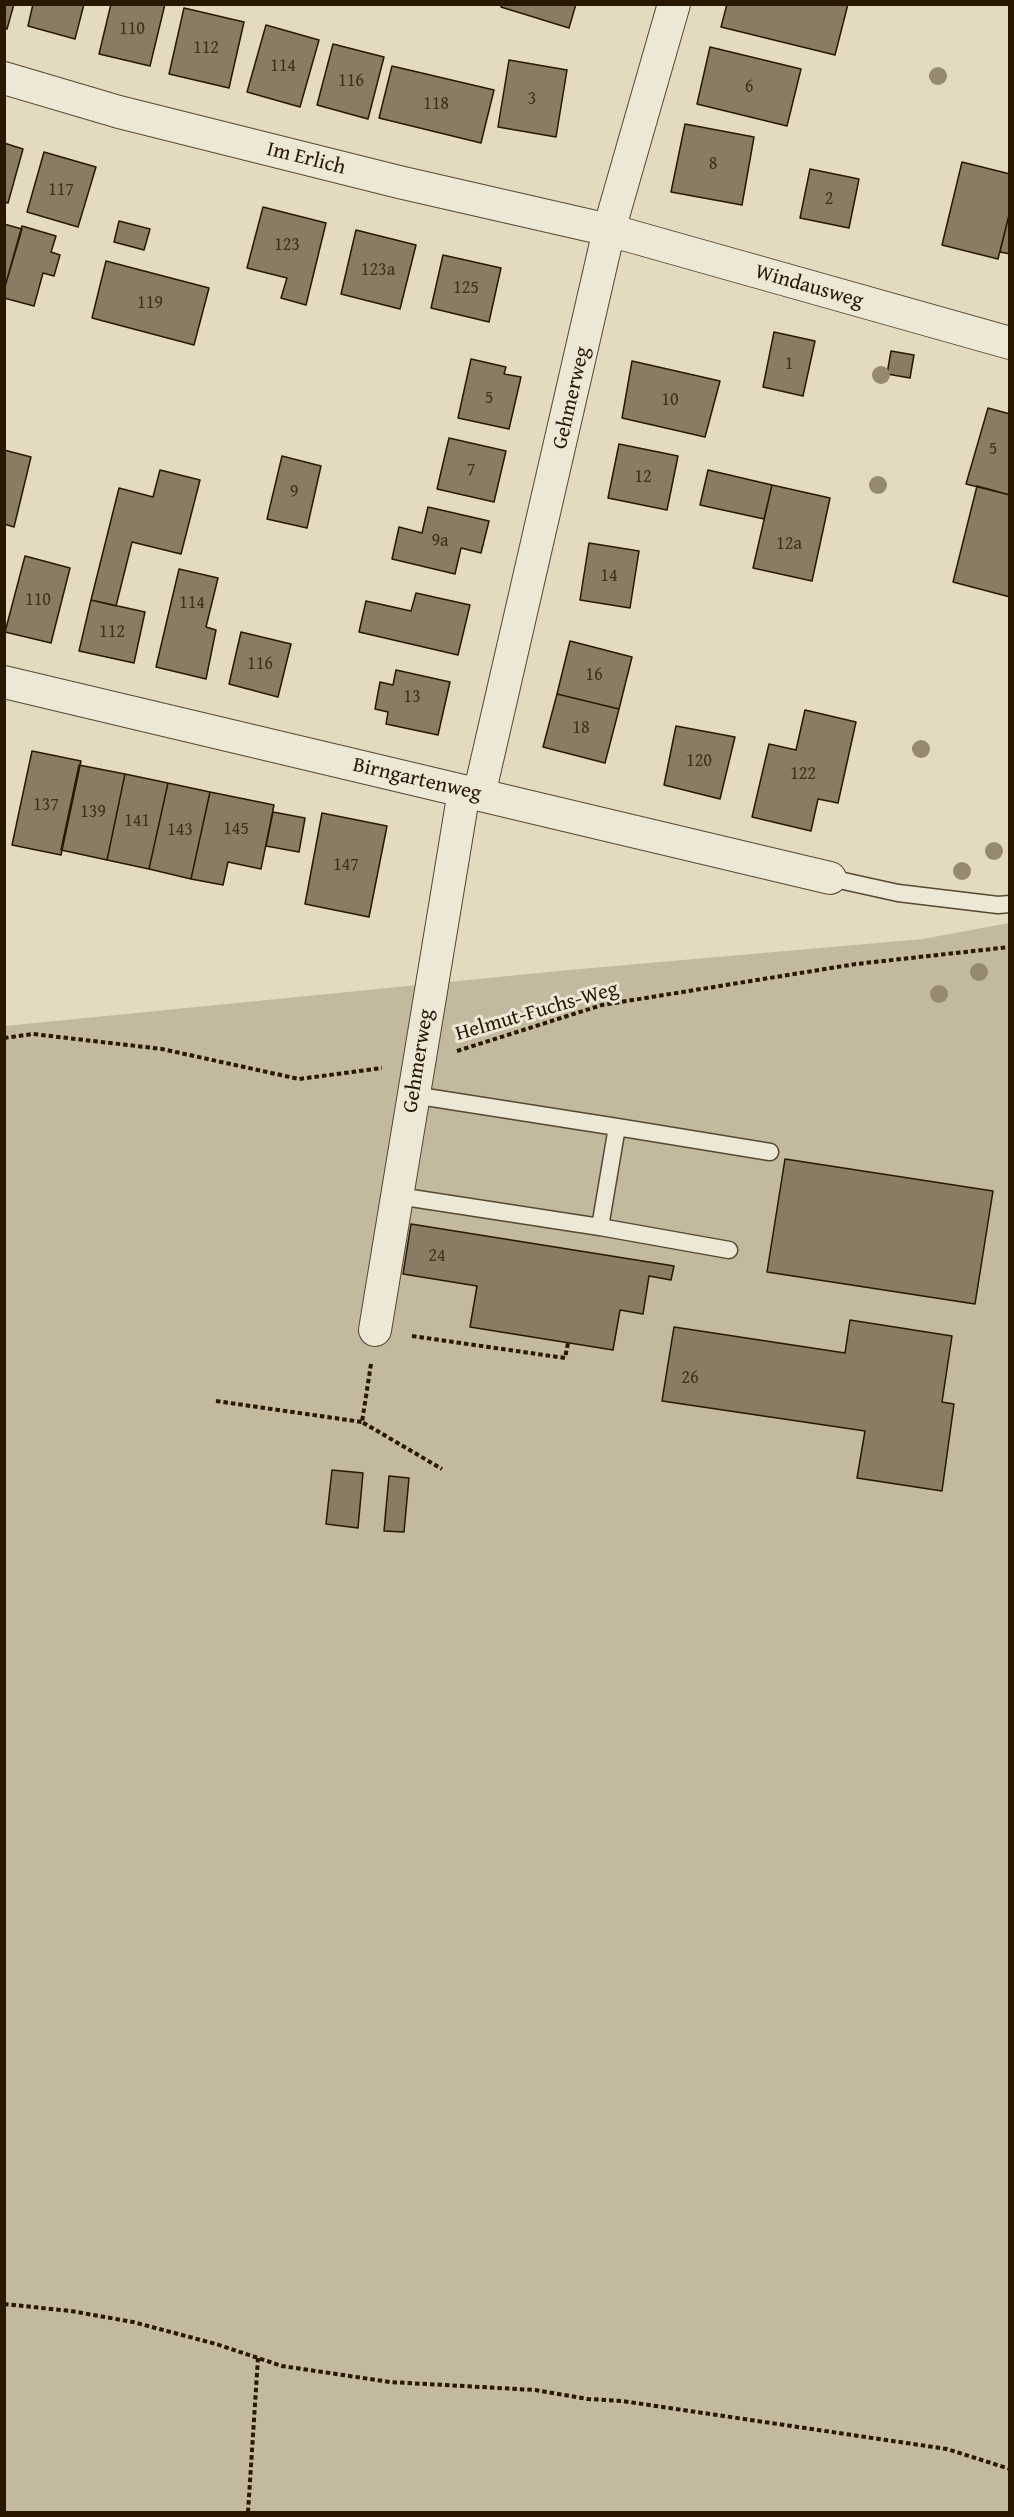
<!DOCTYPE html>
<style>
body{margin:0}
#map{position:relative;width:1014px;height:2517px;overflow:hidden;background:#e3dabf;font-family:"Gentium Book Plus",serif}
canvas{display:block}
.frame{position:absolute;inset:0;border:6px solid #281701;pointer-events:none}
</style>
<div id="map">
<canvas width="1014" height="2517"></canvas>
<div class="frame"></div>
</div>
<script>
const g = document.querySelector('canvas').getContext('2d');
g.lineJoin = 'round';
function fill(path, color) {
  g.fillStyle = color;
  g.fill(path, 'evenodd');
}
function shape(rows) {
  const path = new Path2D();
  for (const r of rows) {
    path.moveTo(r[0], r[1]);
    for (let i = 2; i < r.length; i += 2) path.lineTo(r[i], r[i + 1]);
  }
  return path;
}
function stroke(path, color, width, dash) {
  g.strokeStyle = color;
  g.lineWidth = width;
  g.lineCap = dash ? 'butt' : 'round';
  g.setLineDash(dash || []);
  g.stroke(path);
}
function drawText(font, color, halo, rows, align = 'center') {
  g.font = font + ' "Gentium Book Plus",serif';
  g.lineWidth = 6;
  g.setLineDash([]);
  g.textBaseline = 'middle';
  g.strokeStyle = halo;
  g.fillStyle = color;
  for (const [text, x, y, turn = 0] of rows) {
    g.save();
    g.translate(x, y);
    g.rotate((+turn || 0) * Math.PI / 180);
    g.textAlign = isNaN(turn) ? turn : align;
    if (halo) g.strokeText(text, 0, 0);
    g.fillText(text, 0, 0);
    g.restore();
  }
}
fill(shape([
 [1009,923,1009,2512,5,2512,5,1026,569,970,923,939]
]), '#c3b99f');
const building = shape([
 [4,4,14,4,7,29,4,28,4,4],
 [33,4,84,4,75,39,28,26,33,4],
 [111,4,165,4,150,66,99,54,111,4],
 [501,4,576,4,569,28,501,7,501,4],
 [727,4,848,4,835,55,721,27,727,4],
 [184,8,244,22,229,88,169,74,184,8],
 [266,25,319,40,300,107,247,92,266,25],
 [333,44,384,57,368,119,317,105,333,44],
 [710,47,801,69,787,126,697,104,710,47],
 [509,60,567,70,556,137,498,127,509,60],
 [392,66,494,90,481,143,379,118,392,66],
 [685,124,754,137,742,205,671,192,685,124],
 [4,143,23,149,8,203,4,202,4,143],
 [44,152,96,167,78,227,27,212,44,152],
 [962,162,1010,174,1010,211,998,259,942,245,962,162],
 [810,169,859,179,849,228,800,218,810,169],
 [263,207,326,223,306,305,281,298,287,278,247,268,263,207],
 [1010,211,1010,254,1000,252,1010,211],
 [119,221,150,229,144,250,114,242,119,221],
 [4,224,22,229,4,290,4,224],
 [22,226,56,236,51,252,60,255,54,276,43,273,34,306,4,298,4,290,22,226],
 [356,230,416,245,400,309,341,294,356,230],
 [443,255,501,268,489,322,431,308,443,255],
 [106,261,209,288,194,345,92,318,106,261],
 [774,332,815,341,803,396,763,387,774,332],
 [891,351,914,355,910,378,887,374,891,351],
 [471,359,506,367,504,374,521,377,509,429,458,418,471,359],
 [632,361,720,381,705,437,622,418,632,361],
 [988,408,1010,414,1010,495,966,484,988,408],
 [449,438,506,451,494,502,437,489,449,438],
 [619,444,678,456,667,510,608,498,619,444],
 [4,450,31,457,14,527,4,524,4,450],
 [282,456,321,466,307,528,267,519,282,456],
 [160,470,200,480,181,554,132,542,116,606,91,600,119,488,153,497,160,470],
 [708,470,772,485,764,519,700,505,708,470],
 [772,485,830,498,812,581,753,568,772,485],
 [977,486,1010,495,1010,597,953,582,977,486],
 [428,507,489,521,481,553,461,548,455,574,392,559,399,527,422,533,428,507],
 [589,543,639,551,630,608,580,600,589,543],
 [25,556,70,568,51,643,5,632,25,556],
 [179,569,218,578,206,627,216,630,206,679,156,667,179,569],
 [416,593,470,605,458,655,359,632,366,601,411,611,416,593],
 [91,600,145,612,134,663,79,651,91,600],
 [241,632,291,644,278,697,229,684,241,632],
 [570,641,632,657,619,709,557,694,570,641],
 [396,670,450,682,438,735,386,724,388,712,375,709,380,682,393,685,396,670],
 [557,694,619,709,605,763,543,747,557,694],
 [805,710,856,722,838,803,818,799,811,831,752,817,769,744,796,750,805,710],
 [676,726,735,737,720,799,664,785,676,726],
 [32,751,81,761,61,855,12,845,32,751],
 [79,765,125,774,107,860,61,850,79,765],
 [125,774,168,783,149,869,107,860,125,774],
 [168,783,210,792,191,879,149,869,168,783],
 [210,792,274,805,261,869,228,862,223,885,191,879,210,792],
 [273,812,305,818,299,852,266,846,273,812],
 [322,813,387,826,369,917,305,904,322,813],
 [785,1159,993,1191,975,1304,767,1272,785,1159],
 [411,1224,674,1266,671,1280,649,1276,643,1314,620,1310,613,1350,470,1327,477,1286,403,1274,411,1224],
 [850,1320,952,1336,942,1402,954,1404,942,1491,857,1478,865,1431,662,1401,674,1327,845,1353,850,1320],
 [332,1470,363,1473,358,1528,326,1524,332,1470],
 [389,1476,409,1478,404,1532,384,1531,389,1476]
]);
fill(building, '#897c64');
stroke(building, '#281701', 1.5);
const lane = shape([
 [830,878,898,893,998,905,1010,904],
 [413,1095,617,1127],
 [398,1196,600,1227,729,1250],
 [600,1227,617,1127,770,1152]
]);
const street = shape([
 [4,78,119,112,399,182,609,230,1010,343],
 [4,682,830,878],
 [479,795,609,230,674,4],
 [375,1330,464,791]
]);
stroke(lane, '#574830', 19);
stroke(street, '#574830', 34);
stroke(shape([
 [4,1038,33,1034,162,1049,299,1079,382,1068],
 [457,1051,602,1005,856,964,1010,947],
 [412,1336,565,1358,568,1343],
 [371,1364,362,1422,442,1469],
 [216,1401,362,1422],
 [4,2304,71,2311,133,2322,216,2344,282,2366,390,2382,535,2390,588,2399,622,2401,947,2449,1010,2469],
 [248,2512,258,2358]
]), '#281701', 4, [4.5, 3]);
stroke(lane, '#ede7d5', 16);
stroke(street, '#ede7d5', 32);
g.fillStyle = '#958a70';
for (const [x, y] of [
 [938,76],
 [881,375],
 [878,485],
 [921,749],
 [994,851],
 [962,871],
 [979,972],
 [939,994]
]) {
  g.beginPath();
  g.arc(x, y, 9, 0, 2 * Math.PI);
  g.fill();
}
drawText('18px', '#40301a', null, [
 ["110",132,29],
 ["112",206,48],
 ["114",283,66],
 ["116",351,81],
 ["6",749,87],
 ["3",532,99],
 ["118",436,104],
 ["8",713,164],
 ["117",61,190],
 ["2",829,199],
 ["123",287,245],
 ["123a",378,270],
 ["125",466,288],
 ["119",150,303],
 ["1",789,364],
 ["5",489,398],
 ["10",670,400],
 ["5",993,449],
 ["7",471,470],
 ["12",643,477],
 ["9",294,492],
 ["9a",440,541],
 ["12a",789,544],
 ["14",609,576],
 ["110",38,600],
 ["114",192,603],
 ["112",112,632],
 ["116",260,664],
 ["16",594,675],
 ["13",412,697],
 ["18",581,728],
 ["120",699,761],
 ["122",803,774],
 ["137",46,805],
 ["139",93,812],
 ["141",137,821],
 ["145",236,829],
 ["143",180,830],
 ["147",346,865],
 ["24",437,1256],
 ["26",690,1378]
]);
drawText('21px', '#281701', '#ede7d5', [
 ["Im Erlich",306,159,14],
 ["Windausweg",809,287,16],
 ["Gehmerweg",572,398,-77],
 ["Birngartenweg",417,780,13],
 ["Helmut-Fuchs-Weg",537,1012,-16],
 ["Gehmerweg",419,1061,-81]
]);
</script>
